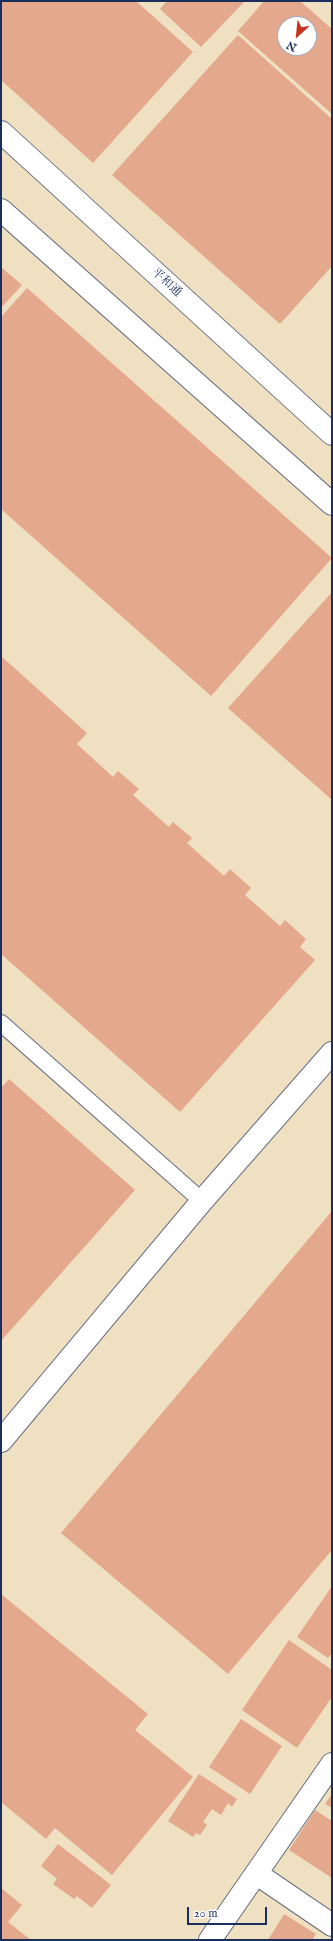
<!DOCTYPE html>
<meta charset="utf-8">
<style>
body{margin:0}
#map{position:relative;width:333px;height:1941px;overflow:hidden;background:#f0e0c2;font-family:"IM FELL English",serif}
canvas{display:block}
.frame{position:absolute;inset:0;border:2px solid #1b2f5e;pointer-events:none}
.north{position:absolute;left:277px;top:16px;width:40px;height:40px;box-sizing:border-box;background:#fff;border:1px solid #a4acbf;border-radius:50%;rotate:207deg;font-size:11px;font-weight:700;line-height:16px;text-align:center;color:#1b2f5e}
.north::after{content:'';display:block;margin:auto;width:14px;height:18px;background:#c8321e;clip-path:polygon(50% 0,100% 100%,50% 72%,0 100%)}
.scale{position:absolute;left:187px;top:1907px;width:80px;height:18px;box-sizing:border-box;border:2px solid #1b2f5e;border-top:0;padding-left:5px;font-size:12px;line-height:14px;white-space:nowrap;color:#1b2f5e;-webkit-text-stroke:3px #fff;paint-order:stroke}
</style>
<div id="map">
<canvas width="333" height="1941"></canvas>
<div class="frame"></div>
<div class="north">N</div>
<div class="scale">20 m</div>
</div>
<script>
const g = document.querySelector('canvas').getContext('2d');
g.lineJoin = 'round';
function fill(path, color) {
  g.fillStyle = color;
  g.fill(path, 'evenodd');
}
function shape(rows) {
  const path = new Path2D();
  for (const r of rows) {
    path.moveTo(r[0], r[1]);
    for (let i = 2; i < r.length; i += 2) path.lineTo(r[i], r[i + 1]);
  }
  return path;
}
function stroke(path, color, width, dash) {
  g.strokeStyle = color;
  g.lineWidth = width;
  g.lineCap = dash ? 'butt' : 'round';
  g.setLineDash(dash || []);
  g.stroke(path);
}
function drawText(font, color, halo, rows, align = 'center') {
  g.font = font + ' "IM FELL English","Noto Serif JP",serif';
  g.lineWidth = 3;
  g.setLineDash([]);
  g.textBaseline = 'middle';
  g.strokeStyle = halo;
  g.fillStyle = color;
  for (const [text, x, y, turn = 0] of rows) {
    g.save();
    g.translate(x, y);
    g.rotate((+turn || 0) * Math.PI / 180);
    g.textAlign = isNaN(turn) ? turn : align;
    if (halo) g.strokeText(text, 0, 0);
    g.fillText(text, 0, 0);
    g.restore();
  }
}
fill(shape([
 [1,1,136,1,193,52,93,163,1,80],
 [167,1,245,1,201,47,160,9],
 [264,1,300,1,332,29,332,114,238,31],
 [285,24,309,24,309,48,285,48],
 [238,35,332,119,332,266,280,324,112,175],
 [1,267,22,285,1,308],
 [27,288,332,558,211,696,1,509,1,317],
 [332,592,332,800,228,708],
 [1,656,87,733,77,744,113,777,118,771,139,789,133,795,169,827,173,822,192,838,187,843,224,876,230,869,251,888,245,895,280,926,285,920,306,939,300,947,315,960,180,1112,1,954],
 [9,1079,135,1190,1,1341,1,1088],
 [332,1211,332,1550,228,1674,61,1533],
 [332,1586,332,1653,328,1658,297,1637],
 [1,1594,148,1714,135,1730,193,1777,112,1875,55,1828,46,1839,1,1802],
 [289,1640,332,1670,332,1697,297,1748,242,1710],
 [241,1719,282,1746,250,1794,209,1767],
 [199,1774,237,1799,232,1807,228,1803,221,1815,212,1809,203,1822,207,1825,200,1835,196,1833,193,1837,168,1821],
 [332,1794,332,1808,325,1804],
 [315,1810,332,1821,332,1878,289,1850],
 [58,1844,111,1885,92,1908,77,1896,74,1899,53,1884,57,1879,41,1866],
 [1,1888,22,1905,8,1922,31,1940,1,1940],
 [284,1914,316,1934,312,1940,268,1940]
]), '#e4a88c');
const service = shape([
 [1,1023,202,1201]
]);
const minor = shape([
 [1,1441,202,1201,332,1053],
 [257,1874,332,1925],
 [210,1940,332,1764]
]);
const tertiary = shape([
 [1,132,332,434],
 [1,210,332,504]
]);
stroke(service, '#666d81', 18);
stroke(minor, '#666d81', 24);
stroke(tertiary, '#666d81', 24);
stroke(service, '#fff', 16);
stroke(minor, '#fff', 22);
stroke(tertiary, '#fff', 22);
drawText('12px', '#1b2f5e', '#fff', [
 ["平和通",166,283,42]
]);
</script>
